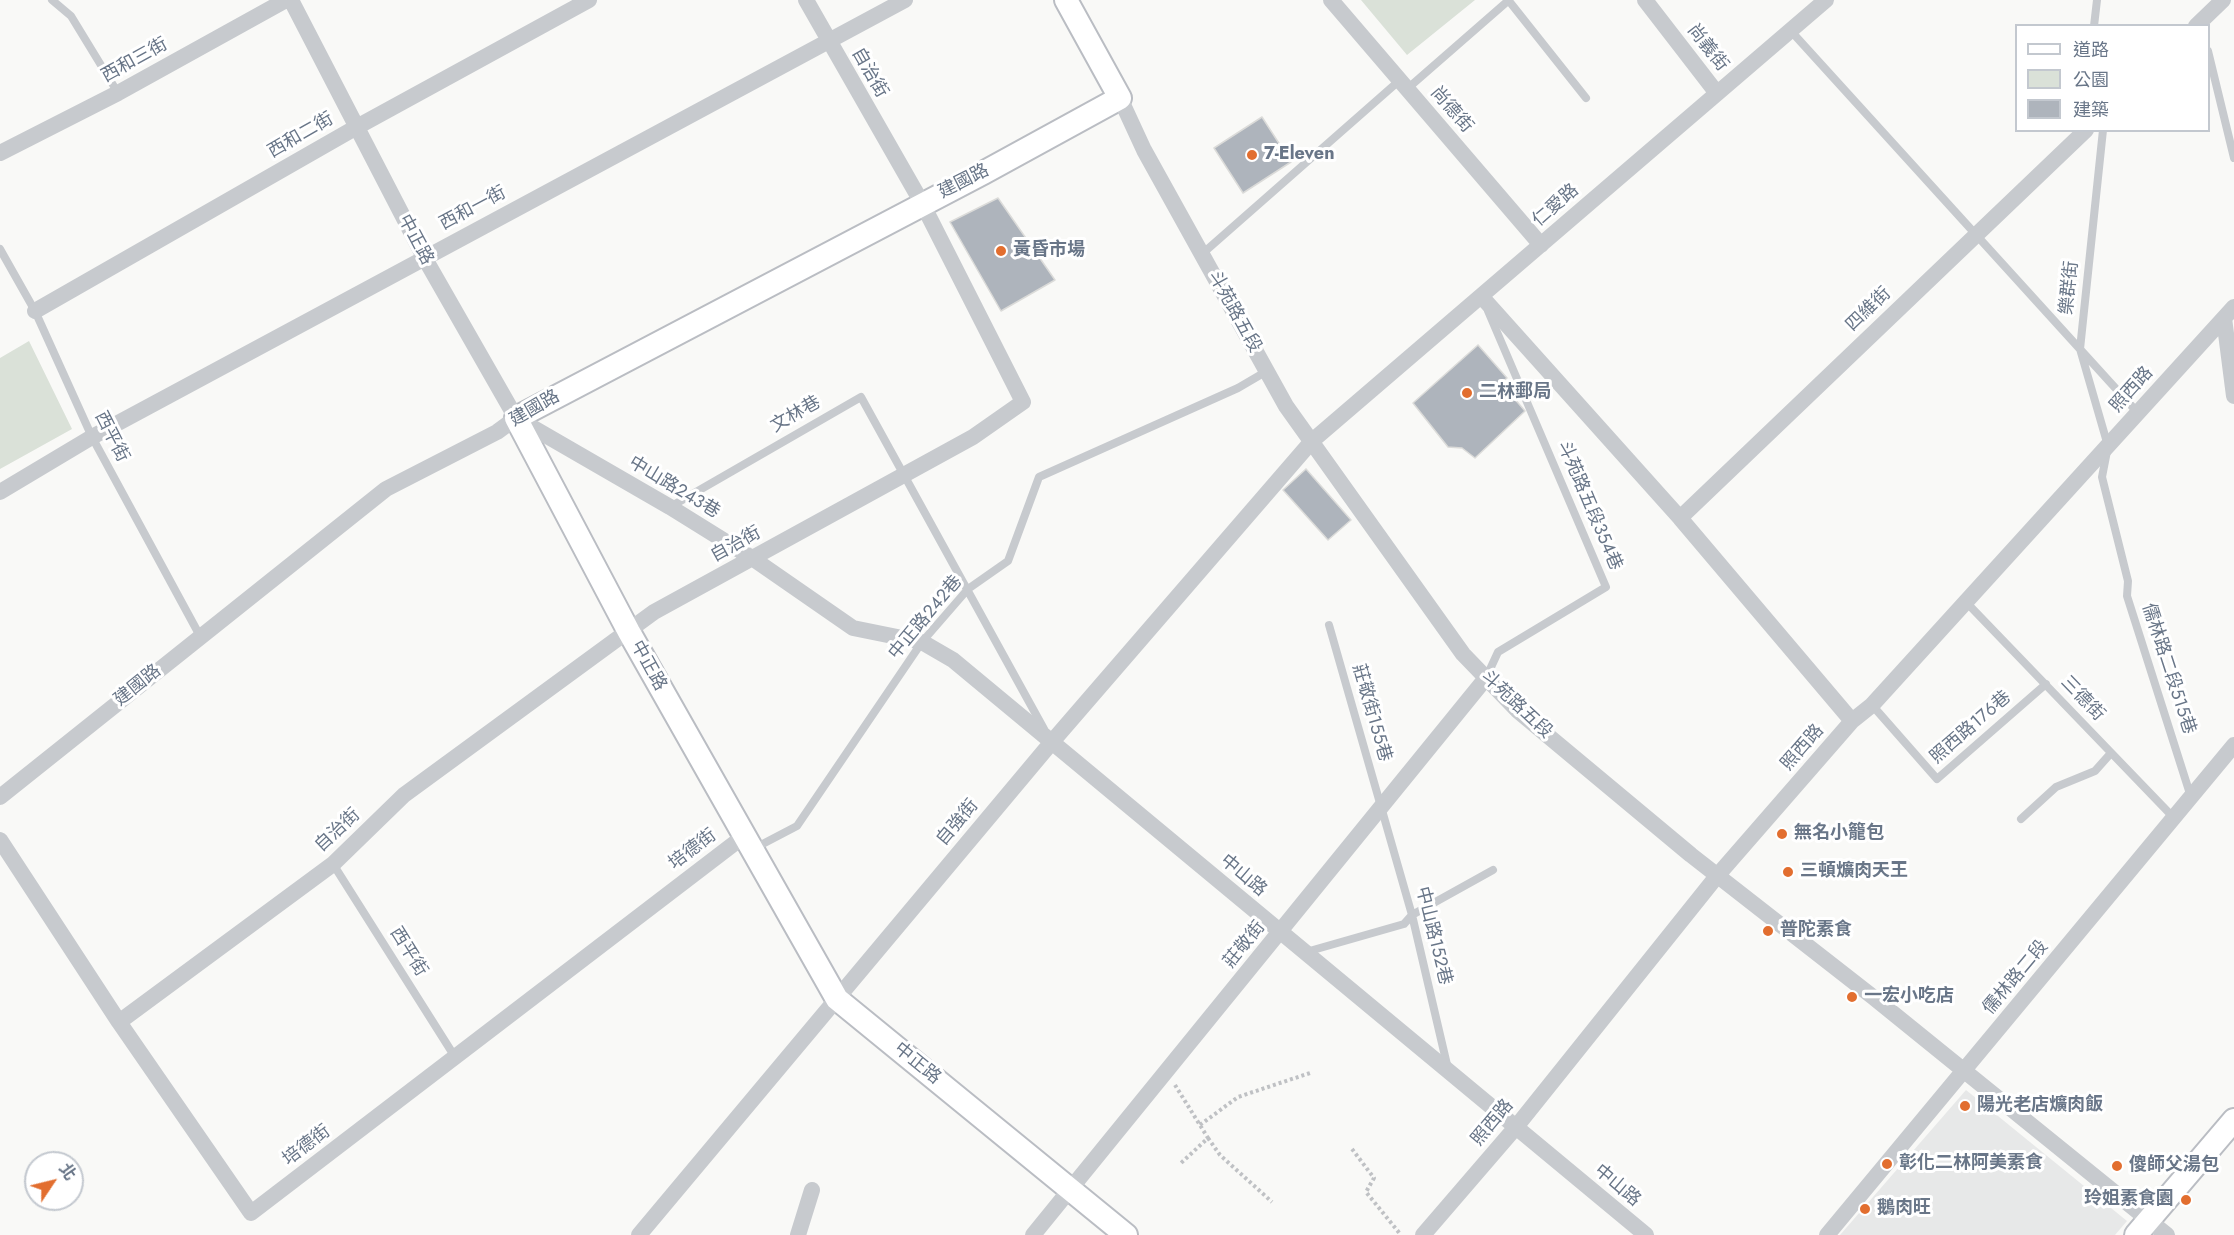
<!DOCTYPE html>
<meta charset="utf-8">
<style>
body{margin:0}
#map{position:relative;width:2234px;height:1235px;overflow:hidden;background:#f9f9f7;font-family:Jost,"Noto Sans TC",sans-serif}
canvas{display:block}
.legend{position:absolute;left:2015px;top:24px;width:195px;height:108px;box-sizing:border-box;background:#fff;border:2px solid #c3c8cf;margin:0;padding:8px 10px;list-style:none;font-size:18px;color:#697688}
.legend li{display:flex;align-items:center;gap:12px;height:30px}
.legend b{width:30px;border:2px solid #c3c8cf}
.north{position:absolute;left:24px;top:1151px;width:60px;height:60px;box-sizing:border-box;background:#fff;border:2px solid #c3c8cf;border-radius:50%;rotate:55deg;font-size:16px;font-weight:700;line-height:24px;text-align:center;color:#697688}
.north::after{content:'';display:block;margin:auto;width:21px;height:27px;background:#e26e2f;clip-path:polygon(50% 0,100% 100%,50% 72%,0 100%)}
</style>
<div id="map">
<canvas width="2234" height="1235"></canvas>
<ul class="legend">
<li><b style="height:8px;background:#fff"></b>道路</li>
<li><b style="height:16px;background:#dae1d8"></b>公園</li>
<li><b style="height:16px;background:#aeb4bc"></b>建築</li>
</ul>
<div class="north">北</div>
</div>
<script>
const g = document.querySelector('canvas').getContext('2d');
g.lineJoin = 'round';
function fill(path, color) {
  g.fillStyle = color;
  g.fill(path, 'evenodd');
}
function shape(rows) {
  const path = new Path2D();
  for (const r of rows) {
    path.moveTo(r[0], r[1]);
    for (let i = 2; i < r.length; i += 2) path.lineTo(r[i], r[i + 1]);
  }
  return path;
}
function stroke(path, color, width, dash) {
  g.strokeStyle = color;
  g.lineWidth = width;
  g.lineCap = dash ? 'butt' : 'round';
  g.setLineDash(dash || []);
  g.stroke(path);
}
function drawText(font, color, halo, rows, align = 'center') {
  g.font = font + ' Jost,"Noto Sans TC",sans-serif';
  g.lineWidth = 6;
  g.setLineDash([]);
  g.textBaseline = 'middle';
  g.strokeStyle = halo;
  g.fillStyle = color;
  for (const [text, x, y, turn = 0] of rows) {
    g.save();
    g.translate(x, y);
    g.rotate((+turn || 0) * Math.PI / 180);
    g.textAlign = isNaN(turn) ? turn : align;
    if (halo) g.strokeText(text, 0, 0);
    g.fillText(text, 0, 0);
    g.restore();
  }
}
fill(shape([
 [1966,1090,2127,1221,2115,1235,1840,1235]
]), '#e7e8e8');
fill(shape([
 [1361,0,1475,0,1407,55],
 [29,341,72,429,0,469,0,358]
]), '#dae1d8');
const building = shape([
 [1262,117,1291,162,1243,193,1214,148,1262,117],
 [998,198,1055,280,1001,311,950,222,998,198],
 [1478,345,1507,378,1501,383,1525,411,1475,458,1462,448,1448,447,1413,403,1478,345],
 [1306,469,1351,520,1328,540,1283,490,1306,469]
]);
fill(building, '#aeb4bc');
stroke(building, '#dbdbd9', 1.5);
const secondary = shape([
 [1066,0,1120,98,983,173,516,418,629,632,837,999,1126,1235],
 [2136,1235,2234,1120]
]);
stroke(secondary, '#babdc3', 26);
stroke(shape([
 [1175,1085,1208,1138,1180,1164],
 [1200,1125,1238,1097,1310,1073],
 [1208,1138,1220,1155,1272,1202],
 [1352,1149,1374,1178,1366,1192,1401,1235]
]), '#bfc1c4', 4, [3, 3]);
stroke(shape([
 [52,0,71,16,118,93],
 [1509,1,1586,98],
 [2094,26,2097,0],
 [1790,30,2138,413],
 [2208,51,2234,158],
 [1407,89,1509,0],
 [2103,130,2080,349,2108,446,2102,477,2128,581,2127,596,2191,797],
 [0,249,35,311,92,437,200,636],
 [1202,254,1400,80],
 [670,507,861,397,1044,729],
 [1966,602,2174,818],
 [1329,625,1412,915,1448,1069],
 [1486,678,1498,652,1606,587,1488,311],
 [1872,705,1937,779,2046,684],
 [2021,819,2056,787,2095,771,2111,753],
 [753,849,797,826,922,642,968,589,1008,561,1039,477,1238,388,1267,371],
 [333,864,455,1057],
 [1306,952,1404,924,1412,915,1493,870]
]), '#c7cace', 8);
stroke(shape([
 [291,0,424,257,516,418,670,507,752,558,853,628,922,642,953,660,1646,1235],
 [1331,0,1541,245],
 [1645,0,1716,92],
 [2196,26,2223,0],
 [1120,98,1144,150,1286,406,1463,654,1517,710,1691,855,1873,997,2167,1235],
 [0,153,118,93,286,0],
 [1481,296,1680,518,1852,721],
 [35,311,355,128,589,0],
 [2224,318,2234,396],
 [0,492,92,437,905,0],
 [1680,518,2086,130],
 [0,797,386,489,497,432,516,418],
 [0,840,119,1022,251,1213,744,836],
 [119,1022,333,864,404,795,654,612,973,437,1023,402,922,203,806,0],
 [639,1235,1051,743,1312,441,1826,0],
 [798,1235,812,1190],
 [1033,1235,1486,678],
 [1423,1235,1516,1127,1717,876,1852,721,1872,705,2234,307],
 [1827,1235,2234,745]
]), '#c7cace', 16);
stroke(secondary, '#fff', 22);
for (const [x, y, r, color] of [
 [1252,155,6,"#e26e2f"],
 [1001,251,6,"#e26e2f"],
 [1467,393,6,"#e26e2f"],
 [1782,834,6,"#e26e2f"],
 [1788,872,6,"#e26e2f"],
 [1768,931,6,"#e26e2f"],
 [1852,997,6,"#e26e2f"],
 [1965,1106,6,"#e26e2f"],
 [1887,1164,6,"#e26e2f"],
 [2117,1166,6,"#e26e2f"],
 [2186,1200,6,"#e26e2f"],
 [1865,1209,6,"#e26e2f"]
]) {
  const dot = new Path2D();
  dot.arc(x, y, r, 0, 2 * Math.PI);
  g.fillStyle = color;
  g.fill(dot);
  stroke(dot, '#fff', 2);
}
drawText('18px', '#697688', '#fff', [
 ["尚義街",1707,48,52],
 ["西和三街",135,61,-29],
 ["自治街",869,73,60],
 ["尚德街",1451,110,49],
 ["西和二街",301,136,-30],
 ["建國路",964,182,-27],
 ["仁愛路",1556,206,-41],
 ["西和一街",473,209,-28],
 ["中正路",415,240,62],
 ["樂群街",2070,288,-84],
 ["四維街",1869,310,-44],
 ["斗苑路五段",1234,312,61],
 ["照西路",2132,390,-48],
 ["建國路",535,409,-30],
 ["文林巷",796,415,-30],
 ["西平街",111,437,63],
 ["中山路243巷",674,488,31],
 ["斗苑路五段354巷",1589,506,67],
 ["自治街",736,545,-29],
 ["中正路242巷",926,618,-50],
 ["中正路",648,666,61],
 ["儒林路二段515巷",2168,669,72],
 ["建國路",138,686,-39],
 ["三德街",2082,699,46],
 ["斗苑路五段",1516,705,43],
 ["莊敬街155巷",1371,713,74],
 ["照西路176巷",1971,728,-41],
 ["照西路",1803,748,-49],
 ["自強街",958,823,-50],
 ["自治街",338,831,-43],
 ["培德街",693,850,-37],
 ["中山路",1243,876,40],
 ["中山路152巷",1433,936,76],
 ["莊敬街",1245,945,-51],
 ["西平街",408,952,58],
 ["儒林路二段",2016,978,-50],
 ["中正路",917,1064,39],
 ["照西路",1493,1123,-50],
 ["培德街",307,1146,-37],
 ["中山路",1617,1186,40]
]);
drawText('bold 18px', '#697688', '#fff', [
 ["7-Eleven",1264,155],
 ["黃昏市場",1013,251],
 ["二林郵局",1479,393],
 ["無名小籠包",1794,834],
 ["三頓爌肉天王",1800,872],
 ["普陀素食",1780,931],
 ["一宏小吃店",1864,997],
 ["陽光老店爌肉飯",1977,1106],
 ["彰化二林阿美素食",1899,1164],
 ["傻師父湯包",2129,1166],
 ["玲姐素食園",2174,1200,"right"],
 ["鵝肉旺",1877,1209]
], 'left');
</script>
